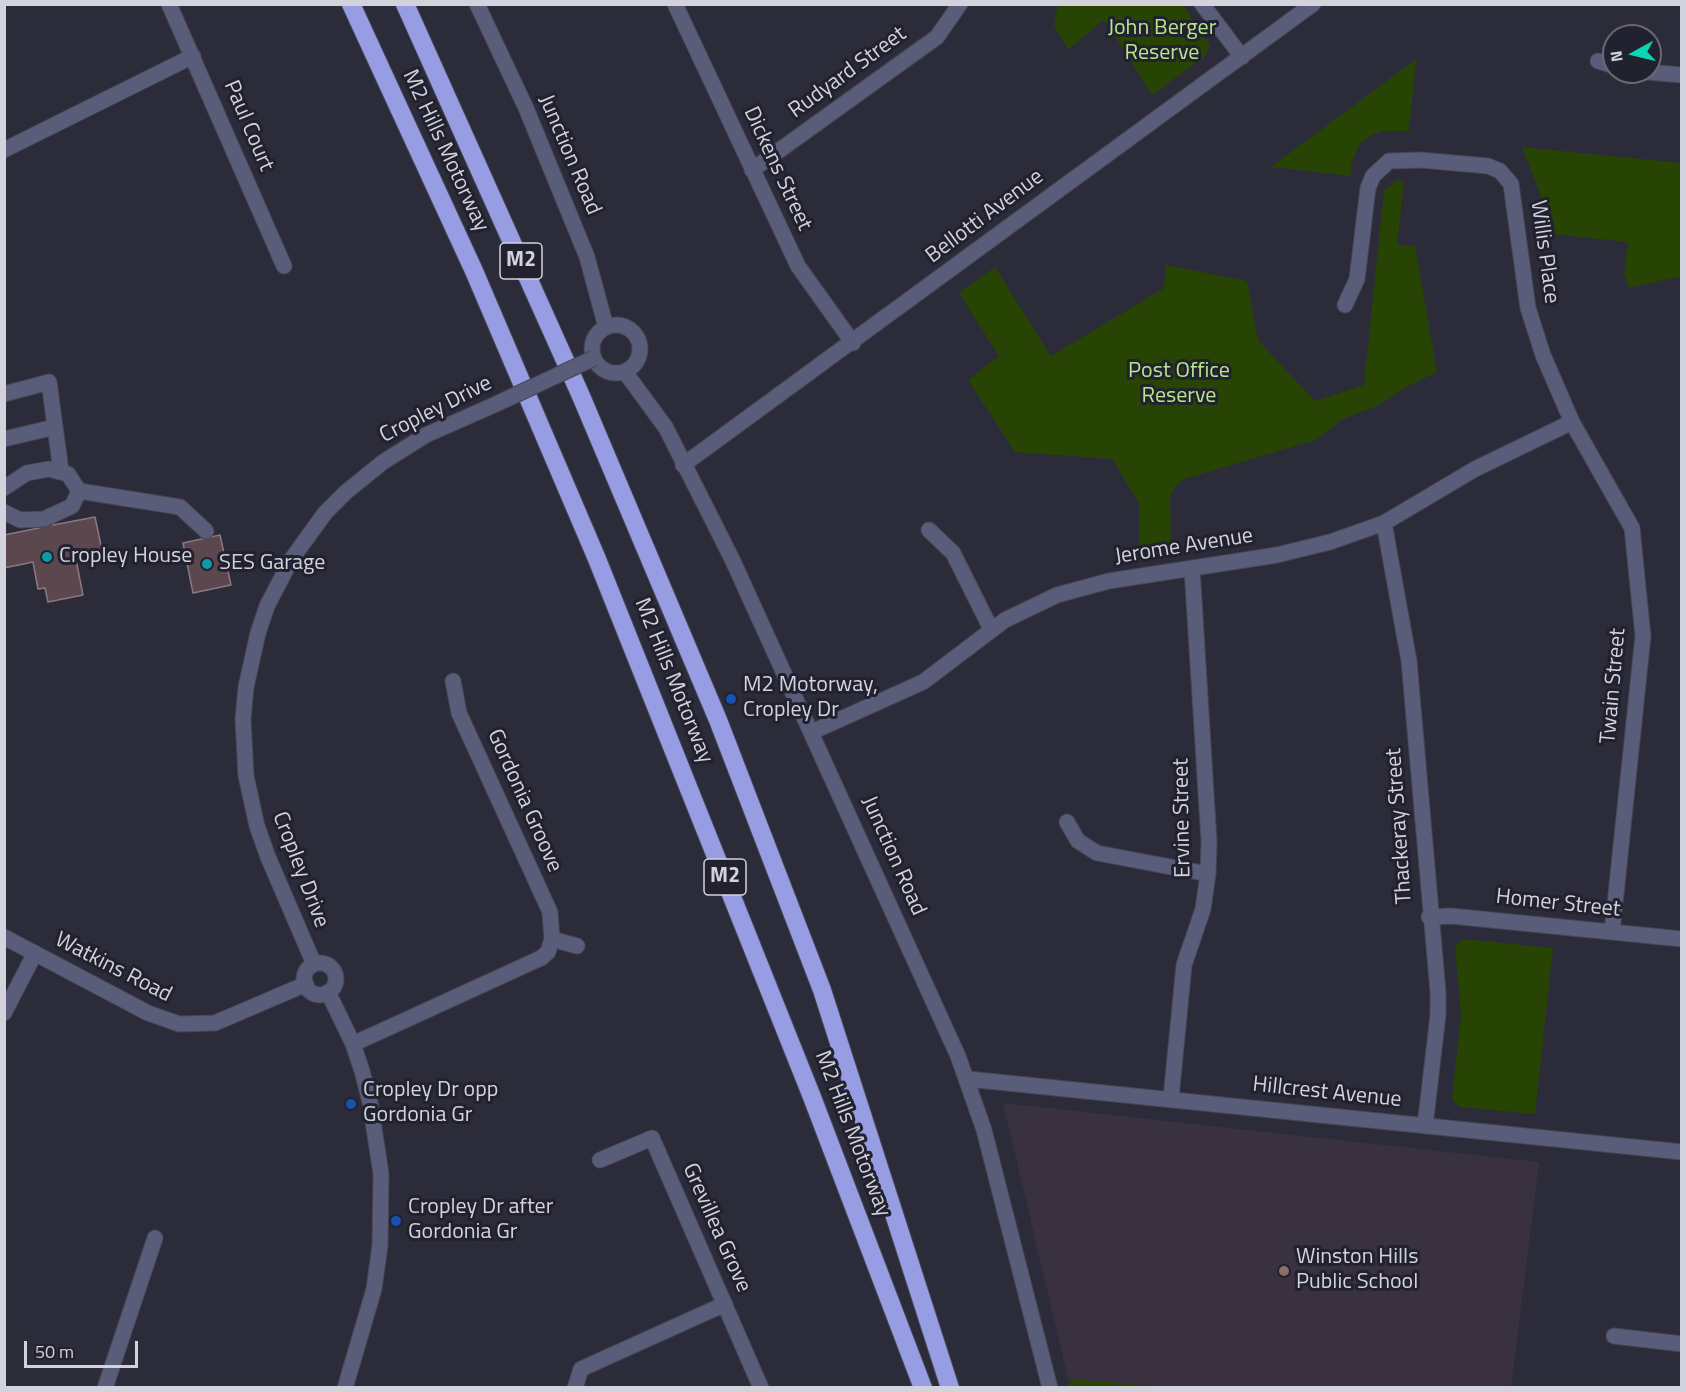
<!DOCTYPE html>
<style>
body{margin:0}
#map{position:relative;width:1686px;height:1392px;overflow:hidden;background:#2b2b3a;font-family:"Titillium Web",sans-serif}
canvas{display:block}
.frame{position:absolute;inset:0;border:6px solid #d3d3dd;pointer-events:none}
.north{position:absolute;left:1602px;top:24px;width:60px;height:60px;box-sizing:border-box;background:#22212f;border:2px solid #696875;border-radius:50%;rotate:262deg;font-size:16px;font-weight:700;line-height:24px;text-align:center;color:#d3d3dd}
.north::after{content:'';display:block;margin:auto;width:21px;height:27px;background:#0ad5b5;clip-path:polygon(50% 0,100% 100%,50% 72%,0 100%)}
.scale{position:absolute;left:24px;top:1341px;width:114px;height:27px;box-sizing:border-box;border:3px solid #d3d3dd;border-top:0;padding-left:8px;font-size:18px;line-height:21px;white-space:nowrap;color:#d3d3dd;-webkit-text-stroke:4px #22212f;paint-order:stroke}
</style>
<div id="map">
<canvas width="1686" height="1392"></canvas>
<div class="frame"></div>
<div class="north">N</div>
<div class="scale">50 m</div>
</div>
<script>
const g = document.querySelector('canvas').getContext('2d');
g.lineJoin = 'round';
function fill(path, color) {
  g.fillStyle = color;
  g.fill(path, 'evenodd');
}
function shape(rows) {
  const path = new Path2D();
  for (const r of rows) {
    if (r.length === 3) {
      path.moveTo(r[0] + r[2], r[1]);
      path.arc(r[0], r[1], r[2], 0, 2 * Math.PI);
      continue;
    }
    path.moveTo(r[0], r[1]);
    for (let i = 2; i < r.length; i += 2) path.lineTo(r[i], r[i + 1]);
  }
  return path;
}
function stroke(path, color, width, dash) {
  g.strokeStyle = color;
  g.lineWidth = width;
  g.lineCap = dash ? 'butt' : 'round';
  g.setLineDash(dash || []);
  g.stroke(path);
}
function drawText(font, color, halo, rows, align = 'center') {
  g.font = font + ' "Titillium Web",sans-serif';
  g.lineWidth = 6;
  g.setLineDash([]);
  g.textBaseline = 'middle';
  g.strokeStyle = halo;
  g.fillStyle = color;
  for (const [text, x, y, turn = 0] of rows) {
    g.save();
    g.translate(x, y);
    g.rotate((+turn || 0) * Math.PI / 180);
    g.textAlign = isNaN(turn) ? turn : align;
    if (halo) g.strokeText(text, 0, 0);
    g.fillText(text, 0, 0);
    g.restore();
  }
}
fill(shape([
 [1003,1103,1539,1162,1511,1387,1171,1388,1068,1379]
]), '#393040');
fill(shape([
 [1058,5,1183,5,1210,46,1204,57,1152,95,1106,22,1101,22,1068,50,1054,25],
 [1416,59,1409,131,1383,131,1371,135,1360,144,1352,160,1350,176,1271,167],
 [1522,147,1681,163,1681,276,1629,288,1624,273,1628,242,1541,233,1541,196],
 [1396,180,1404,181,1397,245,1415,246,1437,372,1406,387,1377,406,1343,419,1316,440,1184,479,1174,488,1170,498,1171,547,1139,551,1139,503,1112,459,1015,452,968,380,999,356,959,293,995,267,1051,356,1164,288,1166,265,1247,281,1258,340,1315,401,1364,385,1384,191],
 [1463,939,1553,948,1535,1114,1459,1107,1452,1098,1461,1014,1455,947],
 [1068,1379,1171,1387,1070,1387]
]), '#274405');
const building = shape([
 [95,517,103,555,76,560,83,595,48,602,45,588,38,589,33,562,4,568,4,535,39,528,38,524,53,521,53,525,95,517],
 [220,535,231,585,193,593,183,543,220,535]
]);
fill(building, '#5a484e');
stroke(building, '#8d787f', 1.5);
const minor = shape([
 [169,4,284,266],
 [477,4,526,108,587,257,606,327],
 [675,4,798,266,853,343],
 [1202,4,1242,57],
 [1598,61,1614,66],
 [1647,72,1682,75],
 [4,150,193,56],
 [752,170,937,37,960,4],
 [1345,305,1357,279,1368,188,1373,176,1389,161,1421,160,1488,166,1500,171,1511,184,1528,308,1543,355,1572,422,1632,528,1643,636,1612,932],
 [616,349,24],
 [625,372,666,428,732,559,958,1056,984,1130,1050,1388],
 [4,394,49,382,61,471],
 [4,439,55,427],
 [683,465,1313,4],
 [4,488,27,473,49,469,68,474,79,491,72,506,44,519,20,520,4,512],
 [79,491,180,507,206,531],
 [1384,523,1409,661,1438,992,1438,1015,1425,1126],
 [929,530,953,553,991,629],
 [812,732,923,682,1005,620,1057,595,1109,581,1277,555,1330,542,1384,523,1475,469,1572,422],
 [1067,822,1078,841,1097,853,1208,874],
 [1429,917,1451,916,1682,939],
 [4,937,148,1013,179,1024,215,1023,306,984],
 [552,939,577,946],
 [320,979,16],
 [314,964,268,857,257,826,246,776,243,719,246,687,258,633,267,606,291,560,325,513,346,492,383,462,426,435,494,405],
 [328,992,353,1044,362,1071,370,1102,381,1174,380,1245,374,1289,345,1388],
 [4,1013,35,953],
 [353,1044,541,958,548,952,552,939,550,912,459,713,453,681],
 [968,1079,1682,1152],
 [1171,1098,1184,965,1203,909,1208,874,1209,841,1192,568],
 [600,1160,652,1138,761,1388],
 [1614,1336,1682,1344],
 [105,1388,155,1238],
 [575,1388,581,1369,725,1304]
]);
const highway = shape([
 [351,4,474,271,597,559,812,1097,923,1388],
 [405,4,581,396,718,720,822,990,950,1388]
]);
stroke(minor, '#464654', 17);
stroke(highway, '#464654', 20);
stroke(minor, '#595d79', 15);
stroke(highway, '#969de3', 18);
const minorBridge = shape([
 [494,405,594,358]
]);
stroke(minorBridge, '#464654', 17, []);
stroke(minorBridge, '#595d79', 15);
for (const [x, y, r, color] of [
 [47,557,6,"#0f9aa8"],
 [207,564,6,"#0f9aa8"],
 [731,699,6,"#1a4fb4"],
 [351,1104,6,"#1a4fb4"],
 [396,1221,6,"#1a4fb4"],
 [1284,1271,6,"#8d6e63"]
]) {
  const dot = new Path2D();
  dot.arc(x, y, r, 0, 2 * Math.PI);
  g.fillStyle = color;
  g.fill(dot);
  stroke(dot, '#22212f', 2);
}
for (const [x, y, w] of [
 [521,261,42],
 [725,877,42]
]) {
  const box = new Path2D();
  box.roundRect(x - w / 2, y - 18, w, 36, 4.5);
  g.fillStyle = '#22212f';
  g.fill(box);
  stroke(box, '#d3d3dd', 1.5);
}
drawText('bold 21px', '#d3d3dd', null, [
 ["M2",521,261],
 ["M2",725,877]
]);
drawText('22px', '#b4e789', '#22212f', [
 ["John Berger",1162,29],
 ["Reserve",1162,54],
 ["Post Office",1179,372],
 ["Reserve",1179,397]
]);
drawText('22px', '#d3d3dd', '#22212f', [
 ["Rudyard Street",848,73,-36],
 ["Paul Court",248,126,67],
 ["M2 Hills Motorway",445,151,65],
 ["Junction Road",569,155,67],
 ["Dickens Street",777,169,65],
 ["Bellotti Avenue",985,217,-37],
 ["Willis Place",1544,252,82],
 ["Cropley Drive",436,410,-27],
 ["Jerome Avenue",1184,547,-9],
 ["M2 Hills Motorway",673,681,68],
 ["Twain Street",1614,686,-85],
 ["Gordonia Groove",524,801,66],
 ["Ervine Street",1183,818,-91],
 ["Thackeray Street",1400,826,-94],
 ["Junction Road",893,856,66],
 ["Cropley Drive",300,870,69],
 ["Homer Street",1558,904,6],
 ["Watkins Road",113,968,27],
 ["Hillcrest Avenue",1327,1093,6],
 ["M2 Hills Motorway",852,1134,69],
 ["Grevillea Grove",716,1228,66]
]);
drawText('22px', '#d3d3dd', '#22212f', [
 ["Cropley House",59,557],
 ["SES Garage",219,564],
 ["M2 Motorway,",743,686],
 ["Cropley Dr",743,711],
 ["Cropley Dr opp",363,1091],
 ["Gordonia Gr",363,1116],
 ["Cropley Dr after",408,1208],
 ["Gordonia Gr",408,1233],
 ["Winston Hills",1296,1258],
 ["Public School",1296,1283]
], 'left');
</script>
